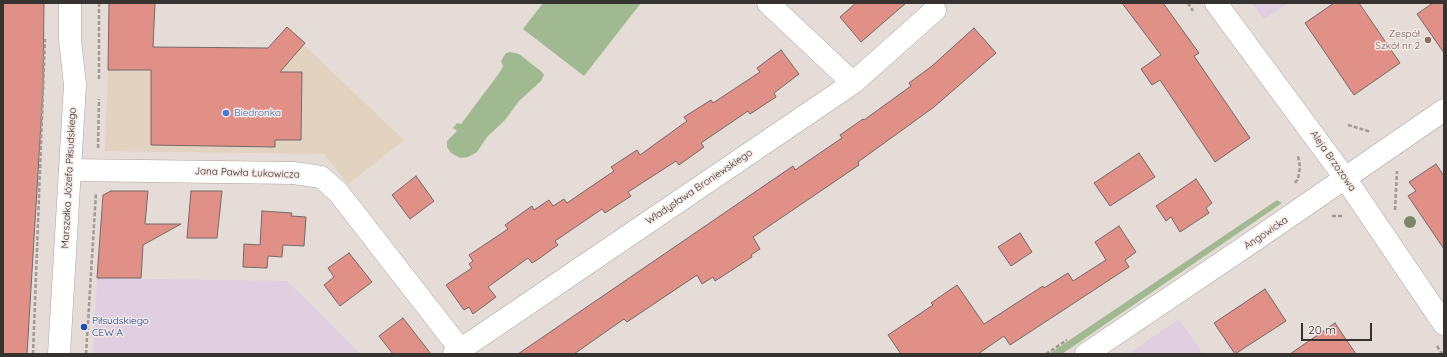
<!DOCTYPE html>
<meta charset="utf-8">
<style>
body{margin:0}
#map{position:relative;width:1447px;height:357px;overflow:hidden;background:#e6dcd7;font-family:Quicksand,sans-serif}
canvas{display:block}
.frame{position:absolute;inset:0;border:4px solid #363230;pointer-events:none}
.scale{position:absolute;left:1301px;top:323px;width:71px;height:18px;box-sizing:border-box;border:2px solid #363230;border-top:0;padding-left:5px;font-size:12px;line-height:14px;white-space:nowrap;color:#363230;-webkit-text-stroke:3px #f4e9e5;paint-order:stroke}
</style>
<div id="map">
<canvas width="1447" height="357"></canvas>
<div class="frame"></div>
<div class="scale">20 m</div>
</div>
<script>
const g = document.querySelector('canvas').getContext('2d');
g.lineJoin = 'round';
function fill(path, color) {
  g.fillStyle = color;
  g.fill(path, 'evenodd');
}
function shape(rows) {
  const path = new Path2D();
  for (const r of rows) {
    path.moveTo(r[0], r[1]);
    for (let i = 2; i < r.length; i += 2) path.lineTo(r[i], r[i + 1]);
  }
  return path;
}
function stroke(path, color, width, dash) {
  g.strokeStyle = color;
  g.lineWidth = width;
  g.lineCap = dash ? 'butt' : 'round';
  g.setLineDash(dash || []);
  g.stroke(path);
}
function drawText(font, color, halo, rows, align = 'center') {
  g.font = font + ' Quicksand,sans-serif';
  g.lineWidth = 3;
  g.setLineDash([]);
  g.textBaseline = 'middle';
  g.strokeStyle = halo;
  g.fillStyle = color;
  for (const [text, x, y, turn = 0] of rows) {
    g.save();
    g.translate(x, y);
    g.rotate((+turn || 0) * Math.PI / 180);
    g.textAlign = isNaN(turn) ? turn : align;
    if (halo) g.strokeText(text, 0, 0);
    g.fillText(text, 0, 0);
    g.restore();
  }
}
fill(shape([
 [304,45,404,140,348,184,324,154,105,151,108,70,280,72]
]), '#e2d2c0');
fill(shape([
 [1251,3,1289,3,1264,19],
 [97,278,287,281,361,354,93,354],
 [1179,319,1203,354,1128,354]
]), '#dfcfe0');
fill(shape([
 [543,3,641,3,584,76,523,29],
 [510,52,519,54,542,72,544,75,541,81,519,101,505,120,487,137,477,152,468,157,460,158,451,153,447,147,447,141,457,131,453,128,457,123,461,124,500,72,503,66,501,61,506,53],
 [1277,200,1282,203,1062,354,1049,354]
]), '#a1b990');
const building = shape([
 [3,3,44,3,43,90,27,354,3,354,3,3],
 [109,3,155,3,153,47,268,48,287,27,305,43,280,72,302,72,301,140,275,140,275,147,151,145,151,70,108,70,109,3],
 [856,3,906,3,861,42,840,17,856,3],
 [1122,3,1163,3,1199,53,1194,56,1250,138,1215,162,1160,80,1152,85,1141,69,1161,55,1122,3],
 [1334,3,1359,3,1400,63,1354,95,1305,23,1334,3],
 [1433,3,1444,3,1444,53,1417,14,1433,3],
 [974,28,996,53,934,107,858,162,859,165,753,237,760,249,751,255,752,257,715,281,713,277,702,284,697,275,627,322,624,319,574,354,518,354,793,166,795,170,842,138,840,135,863,119,864,120,911,86,909,83,932,66,974,28],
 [781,50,799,74,774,93,776,97,750,114,748,111,701,143,704,147,679,165,676,161,628,192,631,196,605,213,602,209,555,241,558,245,537,260,532,263,528,258,488,287,496,297,473,314,469,307,464,310,446,285,472,268,469,264,473,261,469,255,508,229,505,225,532,206,534,210,549,200,553,206,564,199,567,203,614,171,611,167,637,150,640,155,687,121,684,117,711,100,713,103,760,72,757,68,781,50],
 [1139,153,1155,177,1110,206,1094,183,1139,153],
 [1436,164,1444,176,1444,249,1408,196,1416,191,1409,182,1436,164],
 [416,176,434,201,410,219,392,195,416,176],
 [1196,179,1212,203,1206,208,1209,213,1180,232,1171,217,1166,221,1156,206,1196,179],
 [111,191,148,191,145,224,181,224,143,245,141,278,97,278,103,195,111,191],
 [191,191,222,191,217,238,187,238,191,191],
 [262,211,292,213,291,216,306,217,304,246,283,245,282,257,268,256,267,268,243,267,244,244,260,245,262,211],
 [1119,226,1136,252,1125,260,1129,267,1010,345,1004,336,978,354,901,354,888,335,933,305,931,303,957,285,984,324,1043,286,1044,288,1068,273,1073,281,1106,260,1095,242,1119,226],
 [1020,233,1032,252,1011,266,998,247,1020,233],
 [349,253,372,282,340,306,324,285,334,277,328,268,349,253],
 [1265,289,1286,321,1235,354,1214,323,1265,289],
 [403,318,431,354,393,354,379,336,403,318],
 [1335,323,1356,354,1290,354,1335,323]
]);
fill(building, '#e09086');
stroke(building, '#736968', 1);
const minor = shape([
 [768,3,853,83],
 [70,170,294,173,321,177,338,192,460,349],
 [454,354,853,83,935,10]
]);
const tertiary = shape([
 [1216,3,1345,178,1444,324],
 [59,354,75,85,70,40,70,3],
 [1086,354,1255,240,1444,110]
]);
stroke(minor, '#aca29e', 23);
stroke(tertiary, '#aca29e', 23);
stroke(shape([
 [99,3,99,80],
 [1188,3,1193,11],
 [1348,125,1371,132],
 [98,148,99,99],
 [1295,183,1298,179,1300,167,1298,156],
 [1395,210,1397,171],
 [1332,216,1343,216],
 [1437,346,1442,354],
 [33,354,45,39],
 [86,354,96,193],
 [1046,354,1067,340]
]), '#a09995', 2.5, [4, 2]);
stroke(minor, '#fff', 22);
stroke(tertiary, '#fff', 22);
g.fillStyle = '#7f876b';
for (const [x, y] of [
 [1410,222]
]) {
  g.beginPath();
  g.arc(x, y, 6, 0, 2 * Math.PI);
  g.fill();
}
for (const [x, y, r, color] of [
 [1428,40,4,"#8d6e63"],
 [226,113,4,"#3f7fe0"],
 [84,327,4,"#1a4fb4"]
]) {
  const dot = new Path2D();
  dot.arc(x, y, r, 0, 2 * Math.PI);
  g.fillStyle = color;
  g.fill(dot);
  stroke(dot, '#f4e9e5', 1.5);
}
drawText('10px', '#785e54', '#f4e9e5', [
 ["Zespół",1420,34],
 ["Szkół nr 2",1420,46]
], 'right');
drawText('10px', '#366cbe', '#f4e9e5', [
 ["Biedronka",234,113]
], 'left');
drawText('10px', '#363230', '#f4e9e5', [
 ["Aleja Brzozowa",1333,161,55],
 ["Jana Pawła Łukowicza",247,173,2],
 ["Marszałka Józefa Piłsudskiego",69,178,-87],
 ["Władysława Broniewskiego",699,187,-34],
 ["Angowicka",1266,233,-34]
]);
drawText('10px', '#164399', '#f4e9e5', [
 ["Piłsudskiego",92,321],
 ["CEW A",92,333]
], 'left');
</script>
